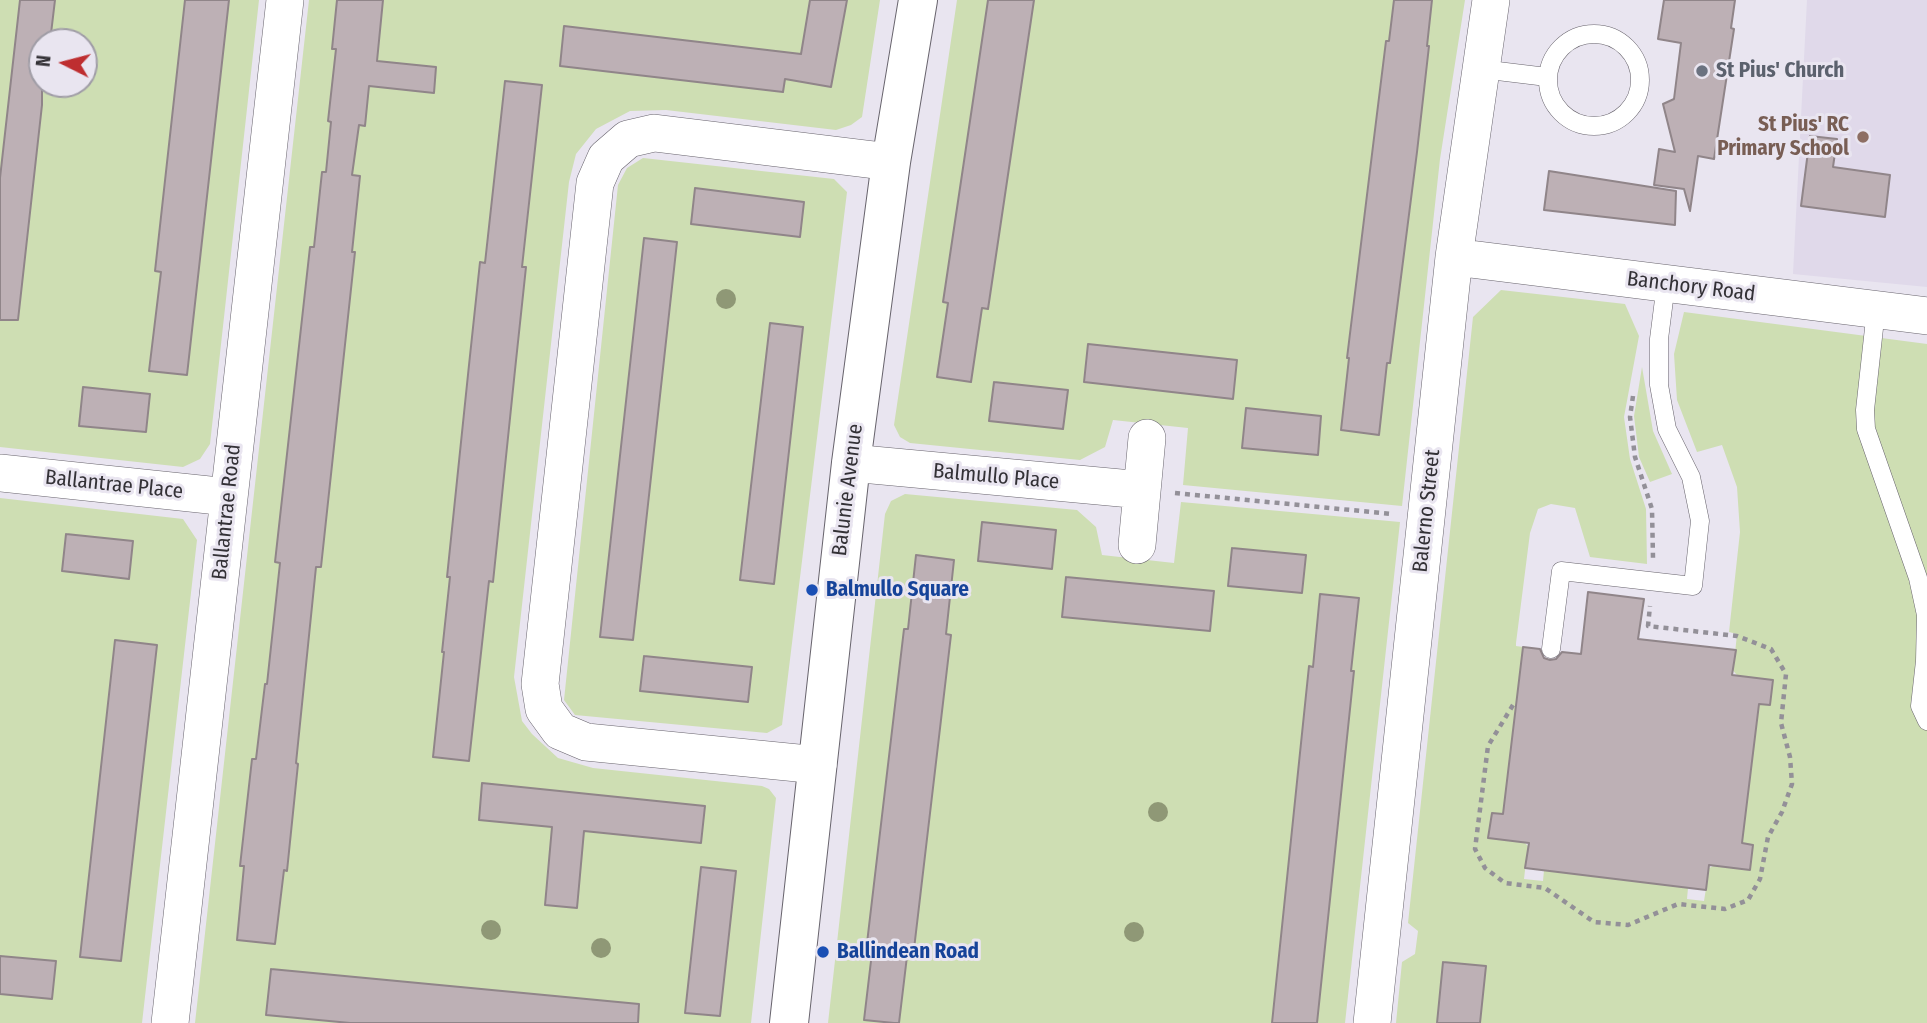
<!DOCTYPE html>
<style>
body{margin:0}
#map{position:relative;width:1927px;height:1023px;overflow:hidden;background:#e9e5f0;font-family:"Fira Sans Condensed",sans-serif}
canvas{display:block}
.north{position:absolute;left:28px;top:28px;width:70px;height:70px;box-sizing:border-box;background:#e9e5f0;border:2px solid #a09da6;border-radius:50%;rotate:276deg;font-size:19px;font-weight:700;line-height:28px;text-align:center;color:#333136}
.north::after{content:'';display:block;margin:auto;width:24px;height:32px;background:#be2e30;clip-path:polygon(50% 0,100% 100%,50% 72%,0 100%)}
</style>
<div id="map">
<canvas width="1927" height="1023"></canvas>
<div class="north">N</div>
</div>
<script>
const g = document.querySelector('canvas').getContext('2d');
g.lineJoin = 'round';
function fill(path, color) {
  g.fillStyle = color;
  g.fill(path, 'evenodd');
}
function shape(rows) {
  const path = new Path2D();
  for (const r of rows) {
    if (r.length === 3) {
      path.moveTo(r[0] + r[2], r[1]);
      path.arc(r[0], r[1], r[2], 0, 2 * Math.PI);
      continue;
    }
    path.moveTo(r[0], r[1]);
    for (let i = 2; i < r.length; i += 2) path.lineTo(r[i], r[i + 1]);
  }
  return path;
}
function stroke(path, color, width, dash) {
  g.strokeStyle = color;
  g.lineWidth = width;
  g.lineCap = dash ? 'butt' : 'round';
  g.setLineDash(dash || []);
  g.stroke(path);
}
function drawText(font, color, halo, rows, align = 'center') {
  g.font = font + ' "Fira Sans Condensed",sans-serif';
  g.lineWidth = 6;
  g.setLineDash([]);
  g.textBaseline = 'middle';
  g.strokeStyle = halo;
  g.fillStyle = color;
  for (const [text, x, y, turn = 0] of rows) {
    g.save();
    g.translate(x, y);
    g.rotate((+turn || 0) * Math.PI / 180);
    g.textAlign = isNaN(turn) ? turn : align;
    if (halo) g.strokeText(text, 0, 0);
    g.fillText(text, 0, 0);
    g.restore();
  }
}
fill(shape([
 [1807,0,1927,0,1927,287,1793,274]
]), '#e0d9ea');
fill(shape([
 [0,0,259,0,210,444,200,459,183,467,0,447],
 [42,42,84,42,84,84,42,84],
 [309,0,880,0,862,117,851,125,836,130,666,110,630,111,596,129,576,154,569,182,514,677,522,721,532,734,558,758,593,768,762,786,769,789,776,798,751,1023,195,1023],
 [957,0,1465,0,1440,159,1402,506,1183,485,1188,428,1113,420,1105,447,1080,460,910,443,900,437,894,425],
 [643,158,834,179,847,192,782,725,767,733,575,715,564,700,618,185,627,168],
 [1501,290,1625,304,1639,336,1624,417,1630,459,1646,509,1647,564,1590,557,1575,508,1551,504,1538,509,1530,533,1516,643,1516,646,1523,647,1503,814,1492,813,1489,838,1519,837,1531,849,1527,853,1524,879,1543,881,1544,870,1688,888,1687,899,1704,901,1708,876,1704,871,1720,862,1723,867,1750,870,1753,845,1742,843,1759,704,1770,705,1772,680,1746,677,1742,681,1730,667,1734,663,1737,634,1729,632,1740,532,1737,487,1722,445,1697,452,1677,400,1674,354,1684,312,1927,344,1927,1023,1396,1023,1402,962,1415,954,1418,931,1408,923,1473,317],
 [1642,367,1653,431,1672,474,1650,482,1639,457,1634,416],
 [905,494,1077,510,1096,527,1102,555,1174,563,1181,502,1400,522,1345,1023,828,1023,885,514,891,501],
 [0,498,183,519,197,540,142,1023,0,1023]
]), '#cedeb3');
const building = shape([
 [20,0,55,0,50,42,42,41,42,105,18,320,0,320,0,178,20,0],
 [185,0,229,0,187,375,149,371,161,272,155,271,185,0],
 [337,0,383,0,377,61,436,67,434,93,369,86,365,126,359,125,352,175,360,176,352,252,355,252,321,567,316,567,296,763,298,764,287,871,284,870,275,944,237,940,244,866,240,866,252,759,256,759,265,684,267,684,280,563,275,562,310,247,314,247,322,172,326,172,331,122,328,121,336,49,332,49,337,0],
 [810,0,847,0,831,87,785,79,783,92,560,66,564,26,801,54,810,0],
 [988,0,1034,0,988,309,982,308,971,382,937,377,948,303,943,302,988,0],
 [1394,0,1432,0,1427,46,1429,46,1417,152,1390,363,1387,363,1379,435,1341,430,1349,358,1347,358,1373,146,1386,41,1389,41,1394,0],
 [1664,0,1735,0,1731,28,1734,29,1714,159,1698,156,1690,211,1684,189,1654,185,1659,149,1675,152,1663,104,1674,99,1681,43,1658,39,1664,0],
 [505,81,542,85,522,267,526,267,515,370,493,582,489,581,469,761,433,757,444,652,442,652,450,577,447,577,469,365,480,262,485,263,505,81],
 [1810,136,1837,139,1833,167,1890,175,1885,217,1801,206,1810,136],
 [1549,171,1676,191,1675,225,1544,210,1549,171],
 [695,188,804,202,800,237,691,224,695,188],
 [644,238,677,242,633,640,600,637,644,238],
 [770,323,803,327,774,584,740,580,770,323],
 [1088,344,1237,360,1233,399,1084,382,1088,344],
 [994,382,1068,390,1063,429,989,421,994,382],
 [83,387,150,394,146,432,79,426,83,387],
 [1246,408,1321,416,1318,455,1242,448,1246,408],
 [982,522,1056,530,1052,569,978,561,982,522],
 [66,534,133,541,129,579,62,571,66,534],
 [1232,548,1306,555,1302,593,1228,586,1232,548],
 [916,555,954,560,946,634,951,635,914,949,908,948,899,1023,894,1023,864,1020,873,944,867,943,904,629,908,629,916,555],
 [1066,577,1214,591,1210,631,1062,617,1066,577],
 [1588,592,1644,599,1638,639,1736,650,1732,675,1773,680,1770,705,1759,704,1742,843,1753,845,1750,870,1709,865,1706,890,1525,868,1529,843,1488,838,1492,813,1503,814,1523,647,1540,649,1544,658,1550,660,1556,659,1562,652,1581,654,1588,592],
 [1320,594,1359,598,1351,671,1354,671,1317,1023,1272,1023,1309,666,1313,667,1320,594],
 [115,640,157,645,121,961,80,957,115,640],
 [644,656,752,667,748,702,640,691,644,656],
 [482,783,705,806,701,843,584,831,577,908,545,905,552,827,479,820,482,783],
 [701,867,736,871,720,1016,685,1013,701,867],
 [0,956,56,961,52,999,0,994,0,956],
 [1443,962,1486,966,1480,1023,1437,1023,1443,962],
 [271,969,639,1004,638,1023,350,1023,266,1015,271,969]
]);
fill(building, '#bdb0b5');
stroke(building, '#908589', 2);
const lane = shape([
 [1594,80,46],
 [1481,69,1547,77],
 [1876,310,1865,410,1866,429,1918,578,1926,615,1925,661,1920,706,1927,721],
 [1551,649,1561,571,1693,586,1700,521,1691,477,1667,429,1659,385,1659,339,1666,284]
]);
const street = shape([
 [1454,257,1927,316],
 [851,463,1142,490],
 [0,473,228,497],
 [1137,545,1147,438],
 [818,765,586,742,560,731,544,709,540,684,595,183,606,158,628,139,654,133,891,162],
 [170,1023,285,0],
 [1372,1023,1454,257,1491,0]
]);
const secondary = shape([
 [789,1023,851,463,891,162,918,0]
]);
stroke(lane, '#68646d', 19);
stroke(street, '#68646d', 38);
stroke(secondary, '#68646d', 40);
stroke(shape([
 [1633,396,1630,417,1635,457,1652,509,1653,558],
 [1175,493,1392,514],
 [1513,705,1488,746,1475,849,1485,868,1505,883,1545,888,1594,922,1628,925,1678,904,1725,909,1748,900,1760,879,1768,837,1782,812,1792,784,1790,757,1781,723,1786,674,1771,649,1737,636,1648,626,1650,606]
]), '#939098', 4.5, [5, 5]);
stroke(lane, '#fff', 18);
stroke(street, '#fff', 37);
stroke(secondary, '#fff', 38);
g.fillStyle = '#8f9876';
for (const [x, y] of [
 [726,299],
 [1158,812],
 [491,930],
 [1134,932],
 [601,948]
]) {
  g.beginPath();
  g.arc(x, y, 10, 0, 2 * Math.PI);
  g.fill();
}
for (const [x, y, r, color] of [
 [1702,71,7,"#6b7280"],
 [1863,137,7,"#8d6e63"],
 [812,590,7,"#1a4fb4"],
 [823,952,7,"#1a4fb4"]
]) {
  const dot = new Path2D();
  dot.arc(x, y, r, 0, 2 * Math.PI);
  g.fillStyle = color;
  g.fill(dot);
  stroke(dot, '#e9e5f0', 2.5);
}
drawText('bold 21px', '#5b616d', '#e9e5f0', [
 ["St Pius' Church",1716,71]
], 'left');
drawText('bold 21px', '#785e54', '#e9e5f0', [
 ["St Pius' RC",1849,125],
 ["Primary School",1849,149]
], 'right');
drawText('21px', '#333136', '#e9e5f0', [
 ["Banchory Road",1691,287,7],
 ["Balmullo Place",996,477,5],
 ["Ballantrae Place",114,485,6],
 ["Balunie Avenue",848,490,-83],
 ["Balerno Street",1427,511,-84],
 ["Ballantrae Road",227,512,-84]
]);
drawText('bold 21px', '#164399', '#e9e5f0', [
 ["Balmullo Square",826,590],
 ["Ballindean Road",837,952]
], 'left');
</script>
